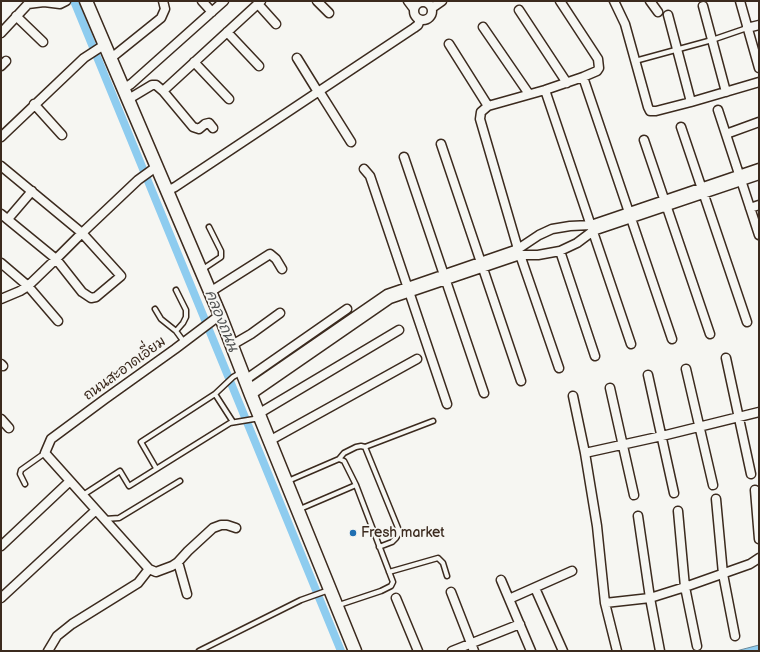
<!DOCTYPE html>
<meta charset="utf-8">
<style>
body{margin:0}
#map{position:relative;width:760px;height:652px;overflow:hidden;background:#f6f6f2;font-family:"Balsamiq Sans",sans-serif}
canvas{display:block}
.frame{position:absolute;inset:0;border:2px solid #3b2a1e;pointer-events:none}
</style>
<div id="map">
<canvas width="760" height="652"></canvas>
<div class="frame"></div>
</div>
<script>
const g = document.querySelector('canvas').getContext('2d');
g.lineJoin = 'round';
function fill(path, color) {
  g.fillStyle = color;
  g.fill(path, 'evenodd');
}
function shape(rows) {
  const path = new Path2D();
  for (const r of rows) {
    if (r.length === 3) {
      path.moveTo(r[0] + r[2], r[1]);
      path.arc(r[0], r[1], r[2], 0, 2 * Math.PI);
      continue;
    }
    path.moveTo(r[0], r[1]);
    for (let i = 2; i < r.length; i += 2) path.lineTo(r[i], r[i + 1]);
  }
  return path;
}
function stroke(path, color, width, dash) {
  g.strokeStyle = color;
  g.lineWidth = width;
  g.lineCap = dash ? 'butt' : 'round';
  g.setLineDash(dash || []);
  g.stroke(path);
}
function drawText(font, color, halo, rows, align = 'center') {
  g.font = font + ' "Balsamiq Sans","Playpen Sans Thai",sans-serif';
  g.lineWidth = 3.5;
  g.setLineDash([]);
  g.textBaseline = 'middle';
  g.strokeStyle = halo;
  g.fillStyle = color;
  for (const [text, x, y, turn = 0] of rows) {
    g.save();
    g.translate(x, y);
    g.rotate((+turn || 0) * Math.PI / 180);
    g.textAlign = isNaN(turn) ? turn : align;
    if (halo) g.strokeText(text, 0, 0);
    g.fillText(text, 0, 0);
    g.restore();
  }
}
const water = shape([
 [759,645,759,651,736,651,759,645]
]);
fill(water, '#8eccef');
stroke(water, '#6d8b9b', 1);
stroke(shape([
 [74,1,341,651]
]), '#8eccef', 8);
const lane = shape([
 [635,61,712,40,747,28],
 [203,269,221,257,221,251,209,227],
 [176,290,186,310,186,317,183,323,176,331],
 [155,309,161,319,176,331,184,342],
 [215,394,233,422],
 [365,447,433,421],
 [339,459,344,453,356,447,361,446,365,447,398,528,399,533,396,538,392,542,379,547],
 [156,468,141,442,215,394,233,377,240,373],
 [288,481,339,459,344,461,356,485,393,582,391,586,381,591,339,605],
 [25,484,20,474,21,470,45,453],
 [83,495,120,471,129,486,230,423,260,418],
 [300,509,356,485],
 [105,519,119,518,180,481],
 [389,572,438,558,443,563,447,576],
 [199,651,301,600,329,590]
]);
const street = shape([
 [202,1,212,12],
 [317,1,329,13],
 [408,1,414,9],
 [614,1,625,24,648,107,650,111,656,111,691,102,759,82],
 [650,1,658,12],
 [740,1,759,68],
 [423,11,9],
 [258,4,276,24],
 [703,6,726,92],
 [432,8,442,1],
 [519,10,567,83],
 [668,15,691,102],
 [16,16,43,42],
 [483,27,529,94],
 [747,28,759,25],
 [227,32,259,66],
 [1,33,28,4,44,2,60,4,66,1],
 [449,44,488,106],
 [297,58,318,92],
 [110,59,161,18,165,9,163,1],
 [194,62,229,99],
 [1,66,6,61],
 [583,77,672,339],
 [123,89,131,84,224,1],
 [545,90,631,344],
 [163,91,261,1],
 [319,91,351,142],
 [127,100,152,85,156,85,163,91,193,127,199,129,205,124,209,123,213,128],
 [34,104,62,135],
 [718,110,759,235],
 [681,127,747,322],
 [726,134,759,122],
 [1,137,84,58,104,45],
 [644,140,710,334],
 [441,144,521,381],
 [404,157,484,393],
 [1,166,82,233,138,180,156,167],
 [364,169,370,176,447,404],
 [167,191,175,187,414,28,418,25,420,20],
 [750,208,759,205],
 [1,214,56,259,28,286,20,291,1,299],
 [8,219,32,191],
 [82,233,121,276,96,297,91,298,82,292,56,259,82,233],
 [560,251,595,356],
 [1,263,28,286,58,321],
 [210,292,270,254,276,259,282,269],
 [220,315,175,349,105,399,51,439,45,453,149,569,156,572,172,566,178,562,188,551,213,528,221,525,227,525,236,528],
 [232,345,251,334,280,313],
 [726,358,751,474],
 [1,364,3,366],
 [559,368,518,249,480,119,481,112,488,106,545,90,583,77,597,71,599,68,598,59,560,1],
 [686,369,713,485],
 [648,375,674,493],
 [245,380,347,309],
 [610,388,634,495],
 [249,389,387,294,518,249,539,235,552,229,570,226,591,225,759,168],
 [251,395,390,299,520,255,538,255,560,251,577,243,593,231,759,175],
 [573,396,585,453,597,526,605,603,617,651],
 [258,414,399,330],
 [1,419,9,428],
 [269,441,417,359],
 [585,453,662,436,759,412],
 [755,490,759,539],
 [716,499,723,574,735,636],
 [678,511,685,587,697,646],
 [638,516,650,598,660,651],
 [1,546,70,481],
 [178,562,187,594],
 [501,580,531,651],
 [535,588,563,651],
 [451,592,474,651],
 [1,598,96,510],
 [396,598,418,651],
 [509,599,572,571],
 [605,603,650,598,685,587,750,564,759,558],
 [48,651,57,636,72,624,138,583,149,569],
 [452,651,520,624]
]);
const secondary = shape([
 [86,1,220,315,251,395,355,651]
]);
stroke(lane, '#3b2a1e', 7);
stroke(street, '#3b2a1e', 11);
stroke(secondary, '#3b2a1e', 15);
stroke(lane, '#f6f6f2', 4);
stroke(street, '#f6f6f2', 8);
stroke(secondary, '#f6f6f2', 12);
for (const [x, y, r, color] of [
 [353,533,4,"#1f6fb2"]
]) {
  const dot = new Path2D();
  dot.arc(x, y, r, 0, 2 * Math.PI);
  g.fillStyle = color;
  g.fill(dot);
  stroke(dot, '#f6f6f2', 1.5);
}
drawText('14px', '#3b2a1e', '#f6f6f2', [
 ["ถนนสะอาดเอี่ยม",125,369,-36]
]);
drawText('14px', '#3b2a1e', '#f6f6f2', [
 ["Fresh market",361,533]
], 'left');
drawText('italic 15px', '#505252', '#f6f6f2', [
 ["คลองถนน",221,321,68]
]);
</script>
